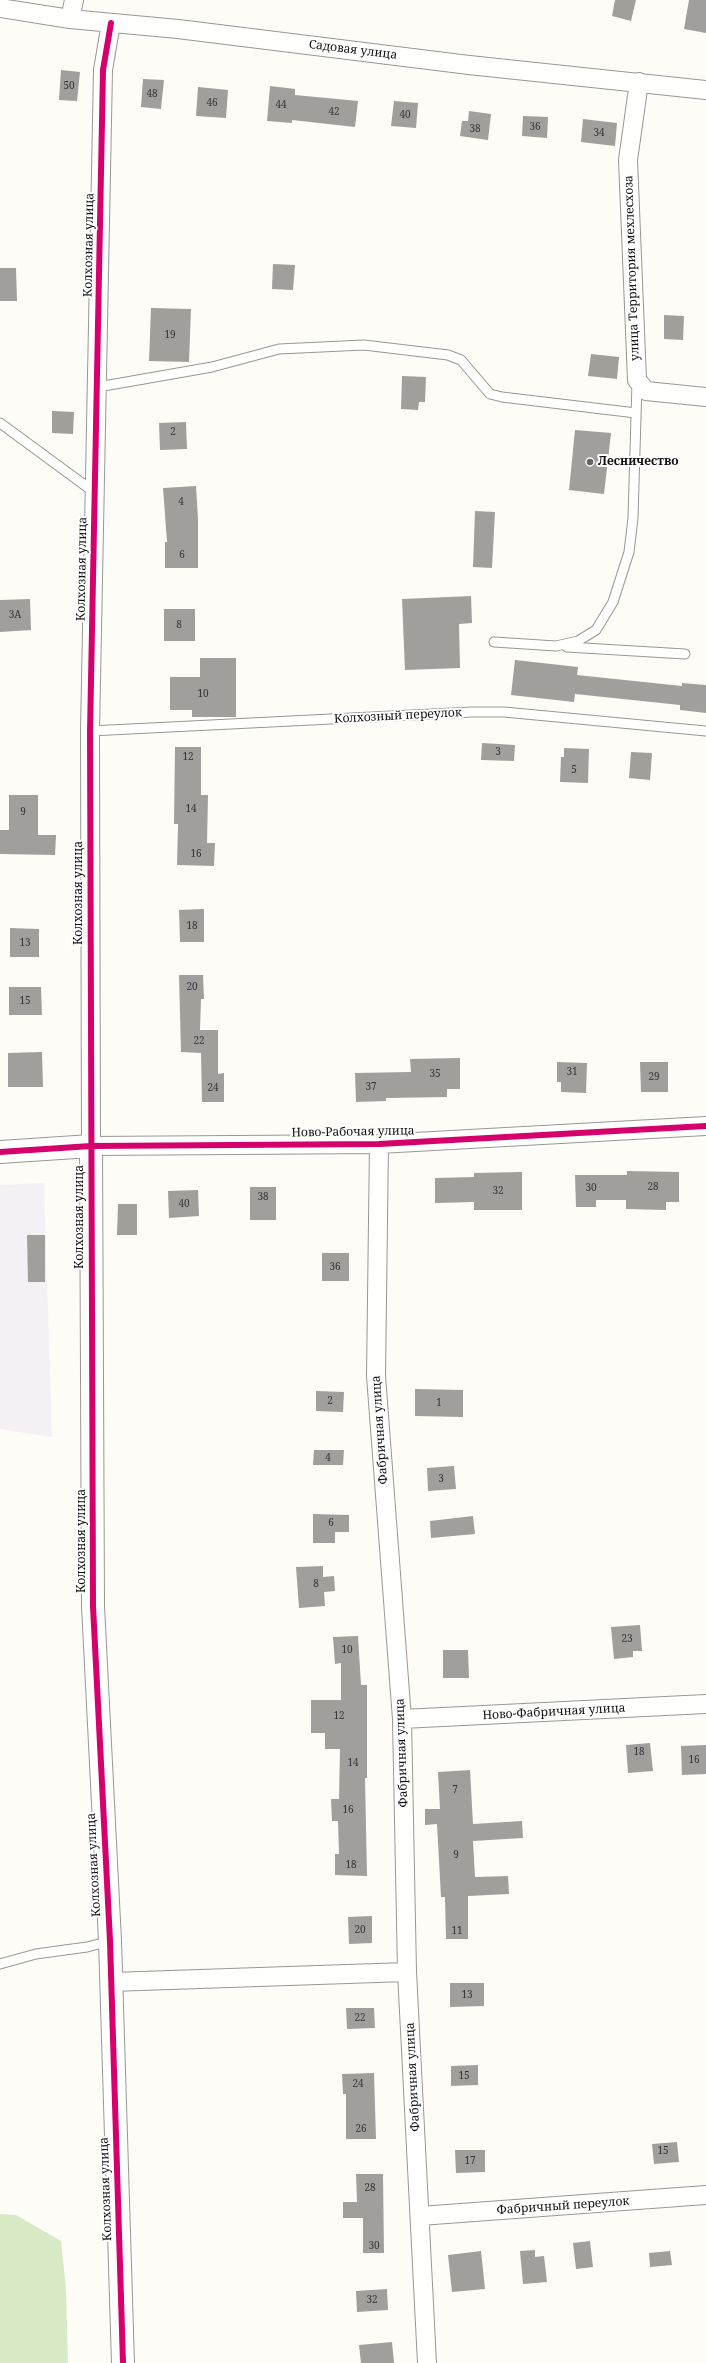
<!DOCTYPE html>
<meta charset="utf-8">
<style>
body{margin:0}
canvas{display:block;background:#fdfcf7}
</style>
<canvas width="706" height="2363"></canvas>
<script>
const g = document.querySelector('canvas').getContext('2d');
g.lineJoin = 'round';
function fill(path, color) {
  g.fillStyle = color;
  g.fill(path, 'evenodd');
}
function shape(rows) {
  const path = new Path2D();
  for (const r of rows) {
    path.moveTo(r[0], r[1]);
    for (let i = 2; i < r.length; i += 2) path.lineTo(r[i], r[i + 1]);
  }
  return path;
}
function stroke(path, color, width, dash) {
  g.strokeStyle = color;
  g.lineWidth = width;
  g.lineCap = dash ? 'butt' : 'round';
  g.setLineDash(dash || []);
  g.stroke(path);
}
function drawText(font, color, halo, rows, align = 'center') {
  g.font = font + ' "Noto Serif",serif';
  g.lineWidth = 4;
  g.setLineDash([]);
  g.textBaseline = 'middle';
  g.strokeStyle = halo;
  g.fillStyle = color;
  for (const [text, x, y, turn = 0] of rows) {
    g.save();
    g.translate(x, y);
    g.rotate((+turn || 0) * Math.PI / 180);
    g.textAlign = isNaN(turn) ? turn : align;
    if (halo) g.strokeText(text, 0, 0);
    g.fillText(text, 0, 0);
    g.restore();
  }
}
fill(shape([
 [44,1183,52,1437,0,1429,0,1185]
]), '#f5f0f3');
fill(shape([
 [0,2214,16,2215,61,2241,66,2290,68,2363,0,2363]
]), '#d8eac5');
fill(shape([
 [615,0,636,0,631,21,612,16],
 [689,0,706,0,706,33,684,29],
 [61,70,80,72,77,101,59,100],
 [143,79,164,80,161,109,141,107],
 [270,86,295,89,295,95,358,101,355,127,292,120,292,123,267,121],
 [198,87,228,90,226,118,196,116],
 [394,101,418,103,416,128,391,126],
 [469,111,491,114,488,140,460,136,462,121,468,121],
 [523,116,548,117,547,138,522,136],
 [583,119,617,123,615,146,581,142],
 [273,264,295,265,293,290,272,289],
 [0,268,16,268,17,301,0,301],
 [151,308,191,309,189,362,149,361],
 [664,315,684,316,683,340,664,339],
 [591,354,619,357,617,379,588,376],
 [402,376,426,377,425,402,419,402,418,410,401,409],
 [52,411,74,412,73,434,52,433],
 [186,422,187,449,160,450,159,423],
 [575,430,611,433,604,494,569,490],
 [196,486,198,519,198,568,165,568,165,542,167,542,163,488],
 [475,511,495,512,492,568,473,567],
 [471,596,472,623,459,624,460,668,405,670,402,599],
 [30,599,31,630,0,632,0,600],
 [164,609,195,609,195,641,164,641],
 [200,658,236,658,236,717,192,717,192,710,170,710,170,677,200,677],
 [515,660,578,667,577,675,682,686,682,683,706,685,706,713,680,710,680,705,575,694,574,702,511,695],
 [482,743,515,745,514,761,481,760],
 [175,747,201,747,201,795,208,795,207,843,215,843,214,866,177,865,178,824,174,824],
 [564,748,589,749,588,783,560,782,561,757,564,757],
 [631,752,652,753,650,780,629,778],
 [9,795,38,795,38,835,56,835,55,855,0,854,0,830,9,830],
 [204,909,204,942,180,942,179,910],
 [10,928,39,929,39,957,10,957],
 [179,975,203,975,204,999,201,999,200,1030,218,1030,218,1074,224,1073,224,1102,202,1102,201,1053,181,1052],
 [9,987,41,987,42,1015,9,1015],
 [42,1052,43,1087,8,1087,8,1053],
 [460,1058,460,1089,447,1089,447,1097,386,1098,386,1101,356,1102,355,1073,411,1072,410,1059],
 [557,1062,587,1063,586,1093,561,1092,561,1082,557,1082],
 [640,1062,668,1062,668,1092,641,1092],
 [627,1171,679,1172,679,1202,666,1202,666,1210,626,1209,626,1200,596,1200,596,1207,576,1207,575,1175,627,1175],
 [522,1172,522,1210,474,1210,474,1202,435,1203,435,1178,474,1177,474,1173],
 [250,1187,276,1187,276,1220,250,1220],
 [198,1190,199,1216,169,1218,168,1191],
 [118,1204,137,1204,137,1235,117,1235],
 [27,1235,45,1235,45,1282,28,1282],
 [322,1253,349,1253,349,1281,322,1281],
 [415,1389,463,1390,463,1417,415,1416],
 [316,1391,344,1392,343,1412,316,1411],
 [314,1450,344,1450,343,1465,313,1465],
 [454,1466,456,1489,428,1491,427,1468],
 [313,1514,349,1515,349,1532,335,1532,335,1543,313,1543],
 [473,1516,475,1534,431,1538,430,1521],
 [323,1566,323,1577,334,1576,335,1591,324,1592,325,1606,299,1608,296,1567],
 [640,1625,642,1651,633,1651,633,1657,614,1659,611,1627],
 [358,1636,361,1685,367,1685,367,1778,365,1778,367,1876,335,1875,335,1854,339,1854,338,1821,332,1821,331,1799,339,1799,340,1749,325,1749,325,1733,311,1733,311,1700,341,1700,341,1663,335,1664,333,1637],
 [443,1650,468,1650,469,1678,443,1678],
 [650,1743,653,1771,628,1773,626,1745],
 [706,1745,706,1774,682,1775,681,1746],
 [470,1770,473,1824,522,1821,523,1838,473,1841,475,1877,508,1876,509,1894,468,1896,468,1939,446,1939,445,1897,441,1897,437,1824,425,1825,425,1809,440,1809,438,1772],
 [372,1916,372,1943,349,1944,348,1917],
 [450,1983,484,1983,484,2006,450,2007],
 [346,2008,374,2008,375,2028,347,2029],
 [478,2065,478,2085,451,2086,451,2066],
 [374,2073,376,2139,346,2139,346,2094,343,2094,342,2074],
 [677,2142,679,2162,654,2164,652,2144],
 [455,2150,485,2150,485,2172,456,2173],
 [356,2174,383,2174,384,2253,363,2253,363,2218,343,2218,343,2202,357,2202],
 [590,2241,593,2267,576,2269,573,2243],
 [535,2250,535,2257,544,2256,547,2282,523,2284,520,2251],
 [481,2251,485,2289,452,2292,448,2255],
 [670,2251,672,2265,650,2267,649,2253],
 [387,2289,388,2310,357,2312,356,2291],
 [392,2342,394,2363,361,2363,359,2345]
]), '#a19f9c');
const service = shape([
 [98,387,212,367,279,349,364,345,448,355,461,360,490,394,502,397,636,413],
 [0,423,94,492],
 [494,642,556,646,578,641,596,630,613,602,629,552,633,518,637,383],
 [567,647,685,654],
 [90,731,472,712,504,712,706,731],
 [0,1964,36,1954,87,1947,110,1941]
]);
const minor = shape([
 [0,8,70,19,178,29,469,65,706,90],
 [70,19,74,0],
 [111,23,103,70,90,731,91,1146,379,1144,706,1126],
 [639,82,628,160,637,380,646,391,706,397],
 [379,1144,376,1376,402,1719,407,1972,427,2363],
 [402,1719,706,1704],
 [111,1982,407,1972],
 [420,2216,706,2195]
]);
const tertiary = shape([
 [0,1152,91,1146,93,1606,110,1941,123,2363]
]);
stroke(service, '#979795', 11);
stroke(minor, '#979795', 20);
stroke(tertiary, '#979795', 24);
stroke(service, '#fffffe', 9);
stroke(minor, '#fffffe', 18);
stroke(tertiary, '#fffffe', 22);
stroke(shape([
 [111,23,103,70,90,731,93,1606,110,1941,123,2363],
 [0,1152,91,1146,379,1144,706,1126]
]), '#d6006c', 6);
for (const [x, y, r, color] of [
 [590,462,4,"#646362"]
]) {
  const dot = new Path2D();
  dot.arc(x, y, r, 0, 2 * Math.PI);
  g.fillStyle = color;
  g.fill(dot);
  stroke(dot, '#fff', 1.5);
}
drawText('10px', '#353434', null, [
 ["50",69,86],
 ["48",152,94],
 ["46",212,103],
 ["44",281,105],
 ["42",334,112],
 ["40",405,115],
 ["36",535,127],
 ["38",475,129],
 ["34",599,133],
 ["19",170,335],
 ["2",173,432],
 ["4",181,502],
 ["6",182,555],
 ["3А",15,615],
 ["8",179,625],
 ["10",203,694],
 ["3",498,752],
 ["12",188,757],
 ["5",574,770],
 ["14",191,809],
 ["9",23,812],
 ["16",196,854],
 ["18",192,926],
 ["13",25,943],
 ["20",192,987],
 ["15",25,1001],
 ["22",199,1041],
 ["31",572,1072],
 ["35",435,1074],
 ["29",654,1077],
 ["37",371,1087],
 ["24",213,1088],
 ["28",653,1187],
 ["30",591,1188],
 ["32",498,1191],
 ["38",263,1197],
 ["40",184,1204],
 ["36",335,1267],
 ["2",330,1401],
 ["1",439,1403],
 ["4",328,1458],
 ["3",441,1479],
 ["6",331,1523],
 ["8",316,1584],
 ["23",627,1639],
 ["10",347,1650],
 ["12",339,1716],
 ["18",639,1752],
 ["16",694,1760],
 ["14",353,1763],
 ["7",455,1790],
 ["16",348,1810],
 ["9",456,1855],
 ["18",351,1865],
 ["20",360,1930],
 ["11",457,1931],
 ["13",467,1995],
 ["22",360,2018],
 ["15",464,2076],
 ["24",358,2084],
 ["26",361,2129],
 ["15",663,2151],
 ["17",470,2161],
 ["28",370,2188],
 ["30",374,2246],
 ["32",372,2300]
]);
drawText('12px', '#111', '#fff', [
 ["Садовая улица",353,50,7],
 ["Колхозная улица",89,245,-89],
 ["улица Территория мехлесхоза",632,268,-92],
 ["Колхозная улица",82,569,-89],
 ["Колхозный переулок",398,716,-3],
 ["Колхозная улица",79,893,-90],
 ["Ново-Рабочая улица",353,1132,-1],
 ["Колхозная улица",80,1217,-90],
 ["Фабричная улица",380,1430,-94],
 ["Колхозная улица",82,1541,-90],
 ["Ново-Фабричная улица",554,1712,-3],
 ["Фабричная улица",402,1753,-92],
 ["Колхозная улица",94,1865,-93],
 ["Фабричная улица",413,2077,-93],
 ["Колхозная улица",106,2189,-92],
 ["Фабричный переулок",563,2206,-4]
]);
drawText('bold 12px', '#111', '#fff', [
 ["Лесничество",598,462]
], 'left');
</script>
